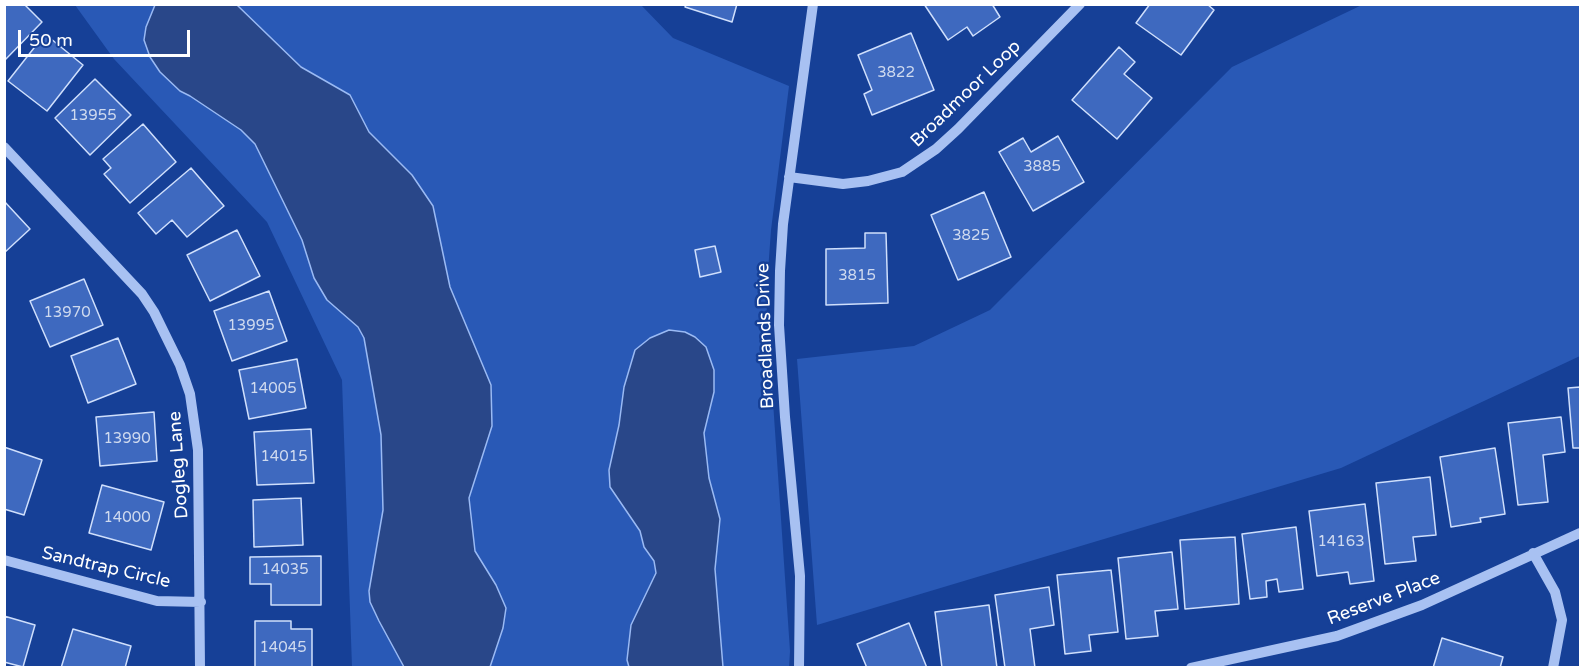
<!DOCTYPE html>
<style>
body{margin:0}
#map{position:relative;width:1585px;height:672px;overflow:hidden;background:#164097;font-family:"Varela Round",sans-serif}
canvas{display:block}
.frame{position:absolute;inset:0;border:6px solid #fff;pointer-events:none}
.scale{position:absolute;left:18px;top:30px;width:172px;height:27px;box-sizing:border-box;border:3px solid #fff;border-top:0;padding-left:8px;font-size:18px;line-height:21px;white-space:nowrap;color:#fff;-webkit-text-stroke:4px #164097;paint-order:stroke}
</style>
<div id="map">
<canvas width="1585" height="672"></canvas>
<div class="frame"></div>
<div class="scale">50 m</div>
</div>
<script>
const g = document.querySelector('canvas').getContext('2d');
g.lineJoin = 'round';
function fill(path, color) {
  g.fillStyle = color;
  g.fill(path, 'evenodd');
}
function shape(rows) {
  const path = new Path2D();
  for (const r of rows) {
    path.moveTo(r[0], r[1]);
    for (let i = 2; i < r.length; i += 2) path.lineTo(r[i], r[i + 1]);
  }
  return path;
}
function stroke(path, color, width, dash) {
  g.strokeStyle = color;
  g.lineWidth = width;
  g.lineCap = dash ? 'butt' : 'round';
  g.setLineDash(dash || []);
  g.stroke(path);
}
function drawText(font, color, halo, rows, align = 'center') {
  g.font = font + ' "Varela Round",sans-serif';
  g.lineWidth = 5;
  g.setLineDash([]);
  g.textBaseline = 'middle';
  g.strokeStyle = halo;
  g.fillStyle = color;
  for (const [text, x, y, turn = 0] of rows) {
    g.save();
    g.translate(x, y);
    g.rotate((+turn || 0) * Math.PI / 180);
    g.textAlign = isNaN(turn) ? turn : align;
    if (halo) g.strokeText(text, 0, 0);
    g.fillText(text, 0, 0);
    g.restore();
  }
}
fill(shape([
 [1364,4,1580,5,1580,356,1341,468,817,625,797,359,914,346,990,310,1232,67],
 [75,5,641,5,673,38,789,86,771,230,766,299,790,651,789,667,352,667,342,380,267,222,114,59]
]), '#2959b6');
const water = shape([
 [155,5,237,5,301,67,350,95,369,132,412,175,433,206,450,287,491,385,492,426,469,498,475,551,496,585,506,608,503,628,490,667,404,667,379,621,370,602,369,591,383,510,381,435,364,338,358,327,327,300,314,278,302,240,255,144,241,130,190,96,180,91,160,72,150,57,144,40,146,27,155,5],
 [669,330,685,332,695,337,706,347,714,370,714,392,704,433,709,478,720,519,715,569,723,667,629,667,627,660,631,625,656,573,654,561,644,547,640,531,610,487,609,470,619,425,624,387,635,350,650,338,669,330]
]);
fill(water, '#294789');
stroke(water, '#9abaf4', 1.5);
const building = shape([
 [4,4,24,4,42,22,4,61,4,4],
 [686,4,737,4,732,22,685,7,686,4],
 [924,4,992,4,1000,17,973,36,967,27,948,40,924,4],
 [1150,4,1207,4,1214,10,1181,55,1136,23,1150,4],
 [911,33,934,90,872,115,864,94,872,90,858,55,911,33],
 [45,34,83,65,47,111,8,81,45,34],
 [1119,47,1135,62,1124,74,1152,98,1117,139,1072,100,1119,47],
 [95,79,131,115,90,155,55,118,95,79],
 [143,124,176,162,130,203,104,174,111,168,103,159,143,124],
 [1058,136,1084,182,1033,211,999,152,1023,138,1031,152,1058,136],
 [191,168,224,206,187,237,172,220,156,234,138,213,191,168],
 [984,192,1011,257,958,280,931,215,984,192],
 [4,201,30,229,4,253,4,201],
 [237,230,260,276,210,301,187,255,237,230],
 [865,233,886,233,888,303,826,305,826,249,865,248,865,233],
 [715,246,721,272,700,277,695,250,715,246],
 [84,279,103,325,50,347,30,301,84,279],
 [269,291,287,341,232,361,214,311,269,291],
 [118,338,136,384,88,403,71,356,118,338],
 [297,359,306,408,249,419,239,370,297,359],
 [1580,387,1580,448,1573,448,1568,388,1580,387],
 [154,412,157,461,100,466,96,417,154,412],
 [1561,417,1565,452,1543,455,1548,502,1518,505,1508,423,1561,417],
 [311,429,314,483,257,485,254,432,311,429],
 [4,447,42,460,24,515,4,509,4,447],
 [1495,448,1505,514,1480,518,1481,522,1451,527,1440,457,1495,448],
 [1430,477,1436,535,1413,537,1416,561,1385,564,1376,483,1430,477],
 [102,485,164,502,151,550,89,533,102,485],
 [301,498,303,545,254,547,253,500,301,498],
 [1365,504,1374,581,1350,584,1348,572,1317,576,1309,511,1365,504],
 [1296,527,1303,589,1279,592,1277,579,1266,581,1267,597,1250,599,1242,534,1296,527],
 [1235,537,1239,604,1185,609,1180,540,1235,537],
 [1172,552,1178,609,1155,611,1158,636,1126,639,1118,558,1172,552],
 [321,556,321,605,271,605,271,584,250,584,250,557,321,556],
 [1111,570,1118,632,1089,635,1091,651,1065,654,1057,575,1111,570],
 [1049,587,1054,625,1030,629,1035,668,1005,668,995,595,1049,587],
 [989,605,997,668,942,668,935,612,989,605],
 [4,616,35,625,23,667,4,662,4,616],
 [255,621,291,621,291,629,312,629,312,668,255,668,255,621],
 [909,623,927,668,867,668,857,644,909,623],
 [73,629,131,646,125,668,61,668,73,629],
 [1442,638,1503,657,1500,668,1433,668,1442,638]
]);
fill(building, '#3e69bf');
stroke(building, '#cfdffc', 1.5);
stroke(shape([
 [4,147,142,294,154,312,180,365,190,394,198,450,200,668],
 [789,177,843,184,868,181,902,172,936,149,958,129,1080,4],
 [1533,553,1555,592,1562,620,1553,668],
 [4,560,157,601,201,602],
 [799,668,800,576,785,417,779,325,780,271,783,224,813,4],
 [1191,668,1337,636,1422,605,1580,533]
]), '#a8c1f2', 10);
drawText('15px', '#cfdaef', null, [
 ["3822",896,73],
 ["13955",93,116],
 ["3885",1042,167],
 ["3825",971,236],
 ["3815",857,276],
 ["13970",67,313],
 ["13995",251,326],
 ["14005",273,389],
 ["13990",127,439],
 ["14015",284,457],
 ["14000",127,518],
 ["14163",1341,542],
 ["14035",285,570],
 ["14045",283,648]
]);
drawText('18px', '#fff', '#164097', [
 ["Broadmoor Loop",966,94,-44],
 ["Broadlands Drive",766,336,-92],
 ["Dogleg Lane",179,465,-94],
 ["Sandtrap Circle",106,568,13],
 ["Reserve Place",1384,599,-21]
]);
</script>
